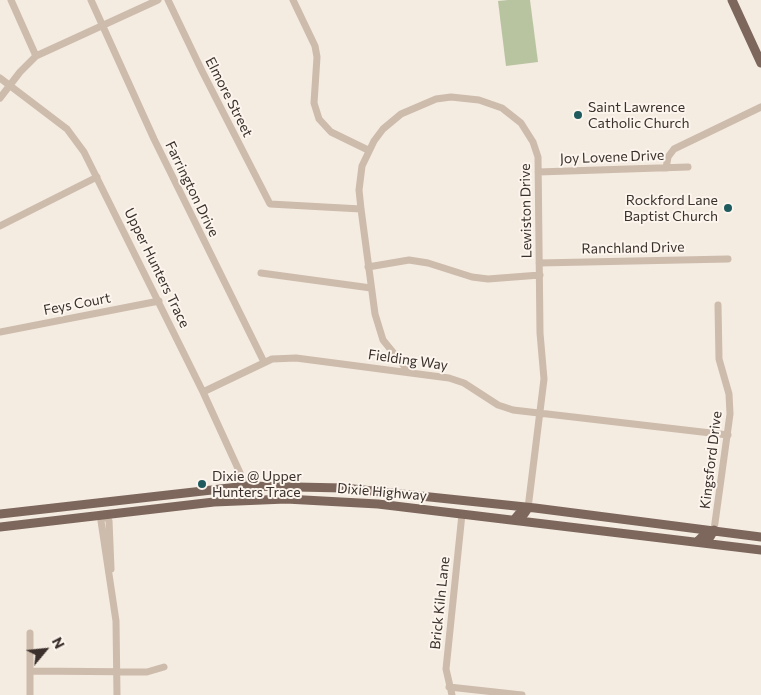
<!DOCTYPE html>
<style>
body{margin:0}
#map{position:relative;width:761px;height:695px;overflow:hidden;background:#f4ebe1;font-family:Commissioner,sans-serif}
canvas{display:block}
.north{position:absolute;left:20px;top:625px;width:50px;height:50px;-webkit-text-stroke:4px #fbf5ee;paint-order:stroke;rotate:62deg;font-size:14px;font-weight:700;line-height:20px;text-align:center;color:#3b302b}
.north::after{content:'';display:block;margin:auto;width:18px;height:22px;background:#3b302b;clip-path:polygon(50% 0,100% 100%,50% 72%,0 100%)}
</style>
<div id="map">
<canvas width="761" height="695"></canvas>
<div class="north">N</div>
</div>
<script>
const g = document.querySelector('canvas').getContext('2d');
g.lineJoin = 'round';
function fill(path, color) {
  g.fillStyle = color;
  g.fill(path, 'evenodd');
}
function shape(rows) {
  const path = new Path2D();
  for (const r of rows) {
    path.moveTo(r[0], r[1]);
    for (let i = 2; i < r.length; i += 2) path.lineTo(r[i], r[i + 1]);
  }
  return path;
}
function stroke(path, color, width, dash) {
  g.strokeStyle = color;
  g.lineWidth = width;
  g.lineCap = dash ? 'butt' : 'round';
  g.setLineDash(dash || []);
  g.stroke(path);
}
function drawText(font, color, halo, rows, align = 'center') {
  g.font = font + ' Commissioner,sans-serif';
  g.lineWidth = 4;
  g.setLineDash([]);
  g.textBaseline = 'middle';
  g.strokeStyle = halo;
  g.fillStyle = color;
  for (const [text, x, y, turn = 0] of rows) {
    g.save();
    g.translate(x, y);
    g.rotate((+turn || 0) * Math.PI / 180);
    g.textAlign = isNaN(turn) ? turn : align;
    if (halo) g.strokeText(text, 0, 0);
    g.fillText(text, 0, 0);
    g.restore();
  }
}
fill(shape([
 [508,0,530,0,538,62,506,66,498,1]
]), '#b8c4a0');
stroke(shape([
 [11,0,36,56],
 [91,0,154,139,264,362],
 [168,0,202,71,270,204,361,209],
 [293,0,315,46,317,57,314,103,319,119,331,132,368,150],
 [0,78,67,129,84,152,203,392,252,499],
 [0,98,20,72,36,56,158,0],
 [666,168,668,157,674,149,761,107],
 [538,172,688,167],
 [0,226,97,177],
 [539,263,728,259],
 [368,267,409,260,428,263,472,277,488,279,540,275],
 [261,273,371,288],
 [0,332,159,301],
 [409,372,383,340,375,314,361,209,359,190,362,166,374,141,383,129,401,114,436,99,451,97,479,100,502,108,521,123,533,142,538,157,540,333,544,379,528,508],
 [203,392,272,359,296,358,449,378,464,383,498,405,513,410,728,435],
 [105,514,101,521,116,621,117,695],
 [105,514,109,521,111,569],
 [714,530,730,414,729,394,719,359,718,305],
 [30,633,30,695],
 [30,671,147,672,164,667],
 [449,687,522,695],
 [452,695,446,669,462,514]
]), '#cdbbac', 7);
stroke(shape([
 [732,0,761,63],
 [0,514,247,486,344,488,535,508,761,537],
 [514,520,519,514,524,514,528,508],
 [0,527,214,502,286,499,378,504,761,550],
 [697,542,703,536,710,537,714,530]
]), '#7d675c', 9);
for (const [x, y, r, color] of [
 [578,115,5,"#1f5a5e"],
 [728,208,5,"#1f5a5e"],
 [202,484,5,"#1f5a5e"]
]) {
  const dot = new Path2D();
  dot.arc(x, y, r, 0, 2 * Math.PI);
  g.fillStyle = color;
  g.fill(dot);
  stroke(dot, '#fbf5ee', 2);
}
drawText('14px', '#3b302b', '#fbf5ee', [
 ["Elmore Street",229,97,63],
 ["Joy Lovene Drive",612,157,-2],
 ["Farrington Drive",192,189,64],
 ["Lewiston Drive",526,211,-91],
 ["Ranchland Drive",633,248,-1],
 ["Upper Hunters Trace",157,268,64],
 ["Feys Court",77,304,-11],
 ["Fielding Way",408,360,8],
 ["Kingsford Drive",711,460,-83],
 ["Dixie Highway",382,492,5],
 ["Brick Kiln Lane",440,603,-84]
]);
drawText('14px', '#3b302b', '#fbf5ee', [
 ["Saint Lawrence",588,107],
 ["Catholic Church",588,123],
 ["Rockford Lane",718,200,"right"],
 ["Baptist Church",718,216,"right"],
 ["Dixie @ Upper",212,476],
 ["Hunters Trace",212,492]
], 'left');
</script>
